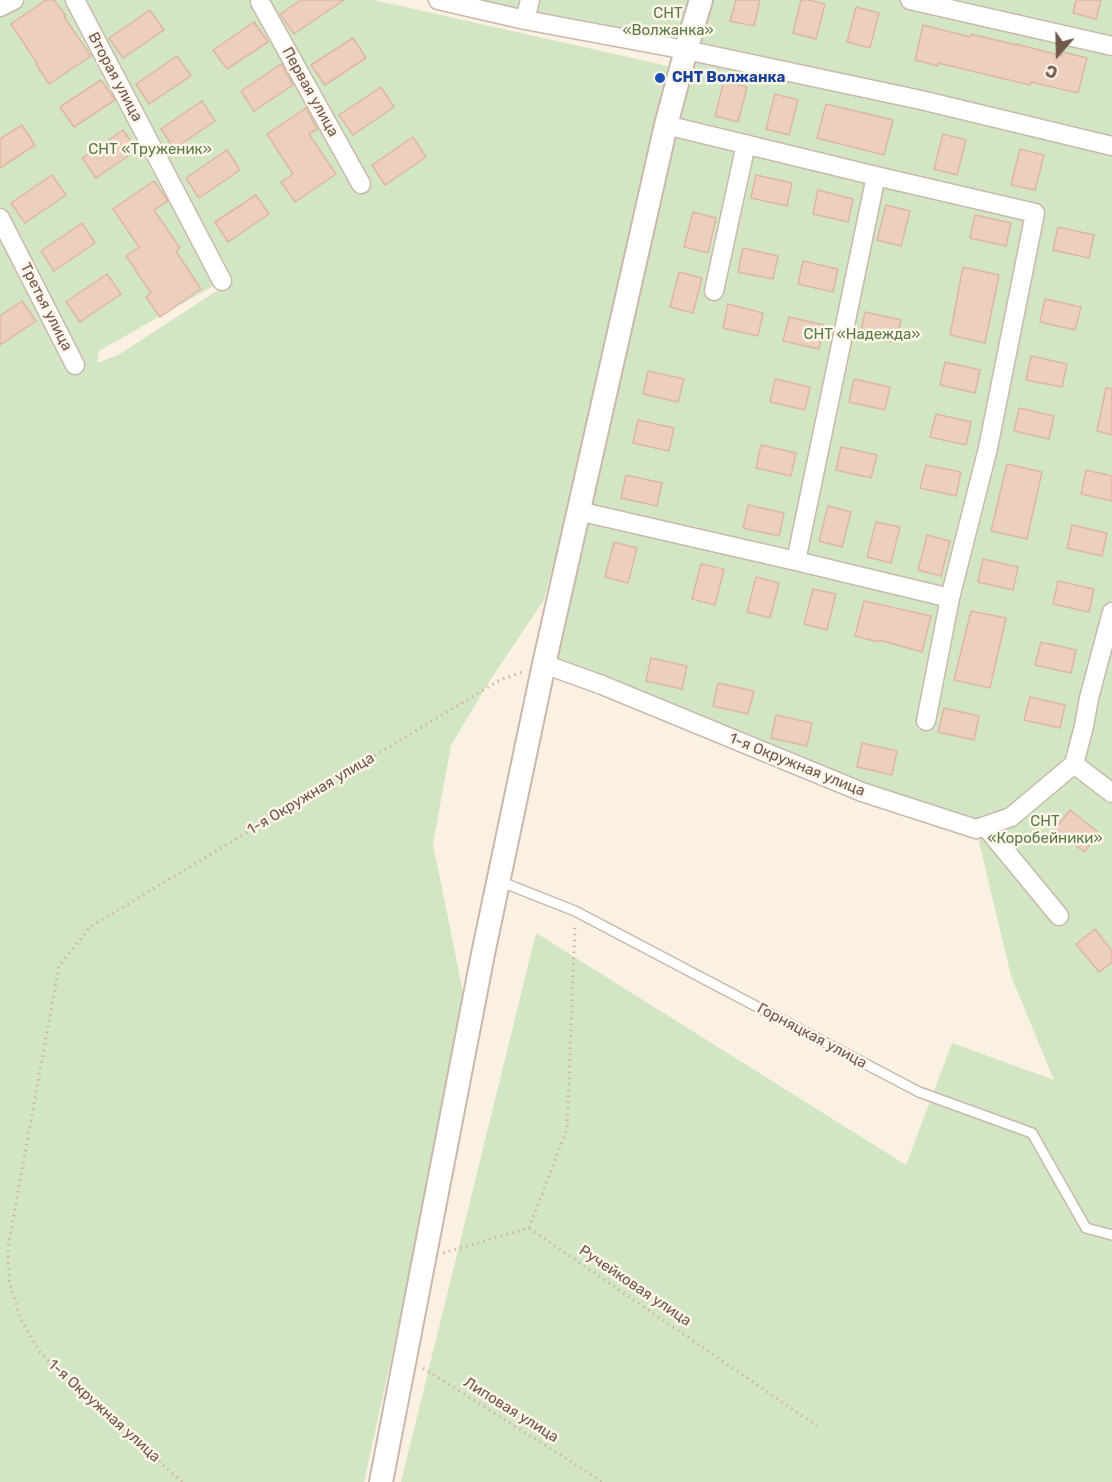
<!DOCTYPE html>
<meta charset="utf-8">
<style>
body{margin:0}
#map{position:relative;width:1112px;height:1482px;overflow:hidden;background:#faf1e3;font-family:Rubik,sans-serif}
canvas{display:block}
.north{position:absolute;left:1028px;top:24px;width:60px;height:60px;-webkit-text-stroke:4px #fdf5e9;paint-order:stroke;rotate:200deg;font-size:16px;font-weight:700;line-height:24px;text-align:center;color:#70584b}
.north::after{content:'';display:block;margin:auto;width:21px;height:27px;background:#70584b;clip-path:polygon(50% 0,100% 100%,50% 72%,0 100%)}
</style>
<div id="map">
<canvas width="1112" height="1482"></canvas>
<div class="north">С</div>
</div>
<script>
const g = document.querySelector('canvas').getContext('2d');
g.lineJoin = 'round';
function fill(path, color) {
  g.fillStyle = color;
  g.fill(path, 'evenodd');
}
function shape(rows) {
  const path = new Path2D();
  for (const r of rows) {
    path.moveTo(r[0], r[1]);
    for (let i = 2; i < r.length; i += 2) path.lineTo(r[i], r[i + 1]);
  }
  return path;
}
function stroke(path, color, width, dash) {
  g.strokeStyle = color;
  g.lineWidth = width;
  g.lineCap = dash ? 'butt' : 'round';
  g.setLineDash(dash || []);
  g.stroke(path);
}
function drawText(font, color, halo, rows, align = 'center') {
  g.font = font + ' Rubik,sans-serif';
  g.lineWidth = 5;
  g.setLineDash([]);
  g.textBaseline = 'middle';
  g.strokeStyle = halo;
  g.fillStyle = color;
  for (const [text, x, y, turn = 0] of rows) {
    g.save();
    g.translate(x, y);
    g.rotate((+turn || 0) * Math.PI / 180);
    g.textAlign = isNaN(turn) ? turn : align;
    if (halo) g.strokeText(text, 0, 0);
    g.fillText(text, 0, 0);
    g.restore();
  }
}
fill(shape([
 [0,0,374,0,672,67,605,365,544,600,489,682,451,745,433,844,467,1012,364,1482,0,1482],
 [222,281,224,286,120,354,97,363,99,351],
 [451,0,1112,0,1112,1482,401,1482,536,933,906,1165,952,1043,1054,1080,1011,976,976,829,544,664,686,50]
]), '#d2e6c3');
const building = shape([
 [46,0,54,0,66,16,64,17,91,56,49,84,36,64,37,63,11,24,46,0],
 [301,0,344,0,294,34,280,14,301,0],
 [736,0,760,0,754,26,730,21,736,0],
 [801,0,809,0,825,4,816,39,793,33,801,0],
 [1076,0,1101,0,1096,19,1073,13,1076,0],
 [856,7,879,13,870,48,847,42,856,7],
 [150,10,164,30,123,58,109,38,150,10],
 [254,22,268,42,227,69,213,50,254,22],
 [923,25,970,37,971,34,1016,45,1016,44,1062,56,1063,52,1087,58,1078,93,1031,82,1030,85,938,63,938,66,915,60,923,25],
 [353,38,366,58,325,85,311,65,353,38],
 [177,56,191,76,149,104,136,84,177,56],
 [281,64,293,85,254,111,241,91,281,64],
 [101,80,115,100,74,127,60,107,101,80],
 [724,81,747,87,738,122,715,116,724,81],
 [381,87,394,107,353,135,339,115,381,87],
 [775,94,798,100,789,135,766,129,775,94],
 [202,101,215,121,174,149,161,129,202,101],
 [826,104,893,120,884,155,817,138,826,104],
 [306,108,317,129,309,134,336,174,295,202,281,182,293,174,267,134,306,108],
 [22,125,35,145,0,168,0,139,22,125],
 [123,130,137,150,96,178,82,158,123,130],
 [943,134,966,140,957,175,934,169,943,134],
 [413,137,426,157,385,185,372,165,413,137],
 [1020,149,1044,155,1035,190,1011,185,1020,149],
 [227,150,240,170,199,198,186,178,227,150],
 [52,175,66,195,25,223,11,203,52,175],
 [756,175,792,183,787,206,751,198,756,175],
 [154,181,168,201,154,210,180,248,176,251,201,289,160,317,146,297,151,293,126,256,139,247,113,209,154,181],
 [818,190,853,199,848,222,813,214,818,190],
 [256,195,269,214,228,242,215,222,256,195],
 [886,205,910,211,901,246,877,240,886,205],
 [693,212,716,218,708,253,684,247,693,212],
 [975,215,1011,223,1006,246,970,238,975,215],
 [82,223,95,243,54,271,41,251,82,223],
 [1058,227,1094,235,1089,258,1053,250,1058,227],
 [743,248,778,256,773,279,738,272,743,248],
 [803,261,838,269,833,292,798,284,803,261],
 [963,267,999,275,985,343,950,335,963,267],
 [679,272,702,278,693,313,670,307,679,272],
 [107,274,121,294,80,322,66,302,107,274],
 [1045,299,1081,307,1075,330,1040,322,1045,299],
 [22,301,36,321,0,345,0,316,22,301],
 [728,304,763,313,758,336,723,328,728,304],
 [865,312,901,320,896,343,860,335,865,312],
 [789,317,824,325,819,349,783,341,789,317],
 [1031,356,1067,364,1062,387,1026,380,1031,356],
 [945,362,980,370,975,393,940,385,945,362],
 [648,371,684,379,678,402,643,394,648,371],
 [775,379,810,387,805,410,770,402,775,379],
 [854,379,890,387,885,410,849,402,854,379],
 [1106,388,1112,389,1112,435,1097,431,1106,388],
 [1019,408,1054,416,1049,439,1014,431,1019,408],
 [936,414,971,422,966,445,930,437,936,414],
 [638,420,674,428,669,451,633,443,638,420],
 [761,445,796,453,791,476,756,468,761,445],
 [841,447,877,455,871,478,836,470,841,447],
 [1007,464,1042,472,1027,539,991,531,1007,464],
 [926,465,961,472,956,496,920,488,926,465],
 [1086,470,1112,476,1112,501,1081,494,1086,470],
 [626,475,662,483,657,506,621,498,626,475],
 [748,505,784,513,779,536,743,528,748,505],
 [828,506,851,512,842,547,819,541,828,506],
 [876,522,900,527,891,563,867,557,876,522],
 [1072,525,1107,533,1102,556,1067,548,1072,525],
 [927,535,950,541,941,576,918,570,927,535],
 [614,542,637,548,628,583,605,577,614,542],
 [983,559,1018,567,1013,590,978,582,983,559],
 [701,564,724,569,715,605,692,599,701,564],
 [756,577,779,583,770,618,747,612,756,577],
 [1058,581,1094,589,1089,612,1053,604,1058,581],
 [813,589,836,594,827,630,804,624,813,589],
 [864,601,931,616,922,652,879,640,878,642,855,636,864,601],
 [971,611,1006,618,990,688,954,680,971,611],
 [1041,642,1076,650,1071,673,1035,665,1041,642],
 [651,658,687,666,682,689,646,681,651,658],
 [718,683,754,691,748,714,713,706,718,683],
 [1030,697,1065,705,1060,728,1024,720,1030,697],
 [944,708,979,716,974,740,938,732,944,708],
 [776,715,812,723,807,746,771,738,776,715],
 [862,743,897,751,892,775,857,767,862,743],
 [1070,810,1099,833,1084,852,1055,829,1070,810],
 [1095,929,1112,951,1112,962,1099,972,1076,944,1095,929]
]);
fill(building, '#edcfbd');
stroke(building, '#dfb69f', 1.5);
const service = shape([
 [499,881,575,911,919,1092,1032,1133,1086,1228,1112,1235]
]);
const minor = shape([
 [75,0,222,281],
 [260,0,260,2,361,184],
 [438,0,525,20,686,50,921,100,1112,146],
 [910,0,1112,46],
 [0,7,14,0],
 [525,20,530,0],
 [666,125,876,176,1035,213,988,448,950,598,926,721],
 [0,218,75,365],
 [714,291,746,144],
 [578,511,796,561,950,598],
 [796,561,876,176],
 [544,664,602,685,862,792,976,829,1011,817,1074,764,1112,793],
 [1074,764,1084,726,1089,698,1112,612],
 [985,826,1059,916]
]);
const tertiary = shape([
 [381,1482,483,954,544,664,666,125,686,50,701,0]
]);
stroke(service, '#cab8ab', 12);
stroke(minor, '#cab8ab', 21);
stroke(tertiary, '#cab8ab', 26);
stroke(shape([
 [529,1228,567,1129,575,925],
 [443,1253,529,1228,817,1426],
 [423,1368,603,1482],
 [182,1482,41,1354,20,1318,9,1280,8,1247,59,966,90,927,500,680,522,672]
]), '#d2b3a1', 3, [1.5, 4.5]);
stroke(service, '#fff', 9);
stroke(minor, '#fff', 18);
stroke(tertiary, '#fff', 22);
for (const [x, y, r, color] of [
 [660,78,6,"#1a4fb4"]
]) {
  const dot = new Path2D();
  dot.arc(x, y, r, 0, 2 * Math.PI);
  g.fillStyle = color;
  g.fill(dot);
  stroke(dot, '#fdf5e9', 2);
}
drawText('15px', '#587a47', '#fdf5e9', [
 ["СНТ",668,14],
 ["«Волжанка»",668,31],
 ["СНТ «Труженик»",150,150],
 ["СНТ «Надежда»",862,335],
 ["СНТ",1045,822],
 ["«Коробейники»",1045,839]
]);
drawText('15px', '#70584b', '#fdf5e9', [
 ["Вторая улица",115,77,62],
 ["Первая улица",310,92,61],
 ["Третья улица",46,307,63],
 ["1-я Окружная улица",797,765,22],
 ["1-я Окружная улица",311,794,-31],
 ["Горняцкая улица",812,1036,28],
 ["Ручейковая улица",635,1286,34],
 ["Липовая улица",511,1410,32],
 ["1-я Окружная улица",104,1411,42]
]);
drawText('bold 15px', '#164399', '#fdf5e9', [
 ["СНТ Волжанка",672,78]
], 'left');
</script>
